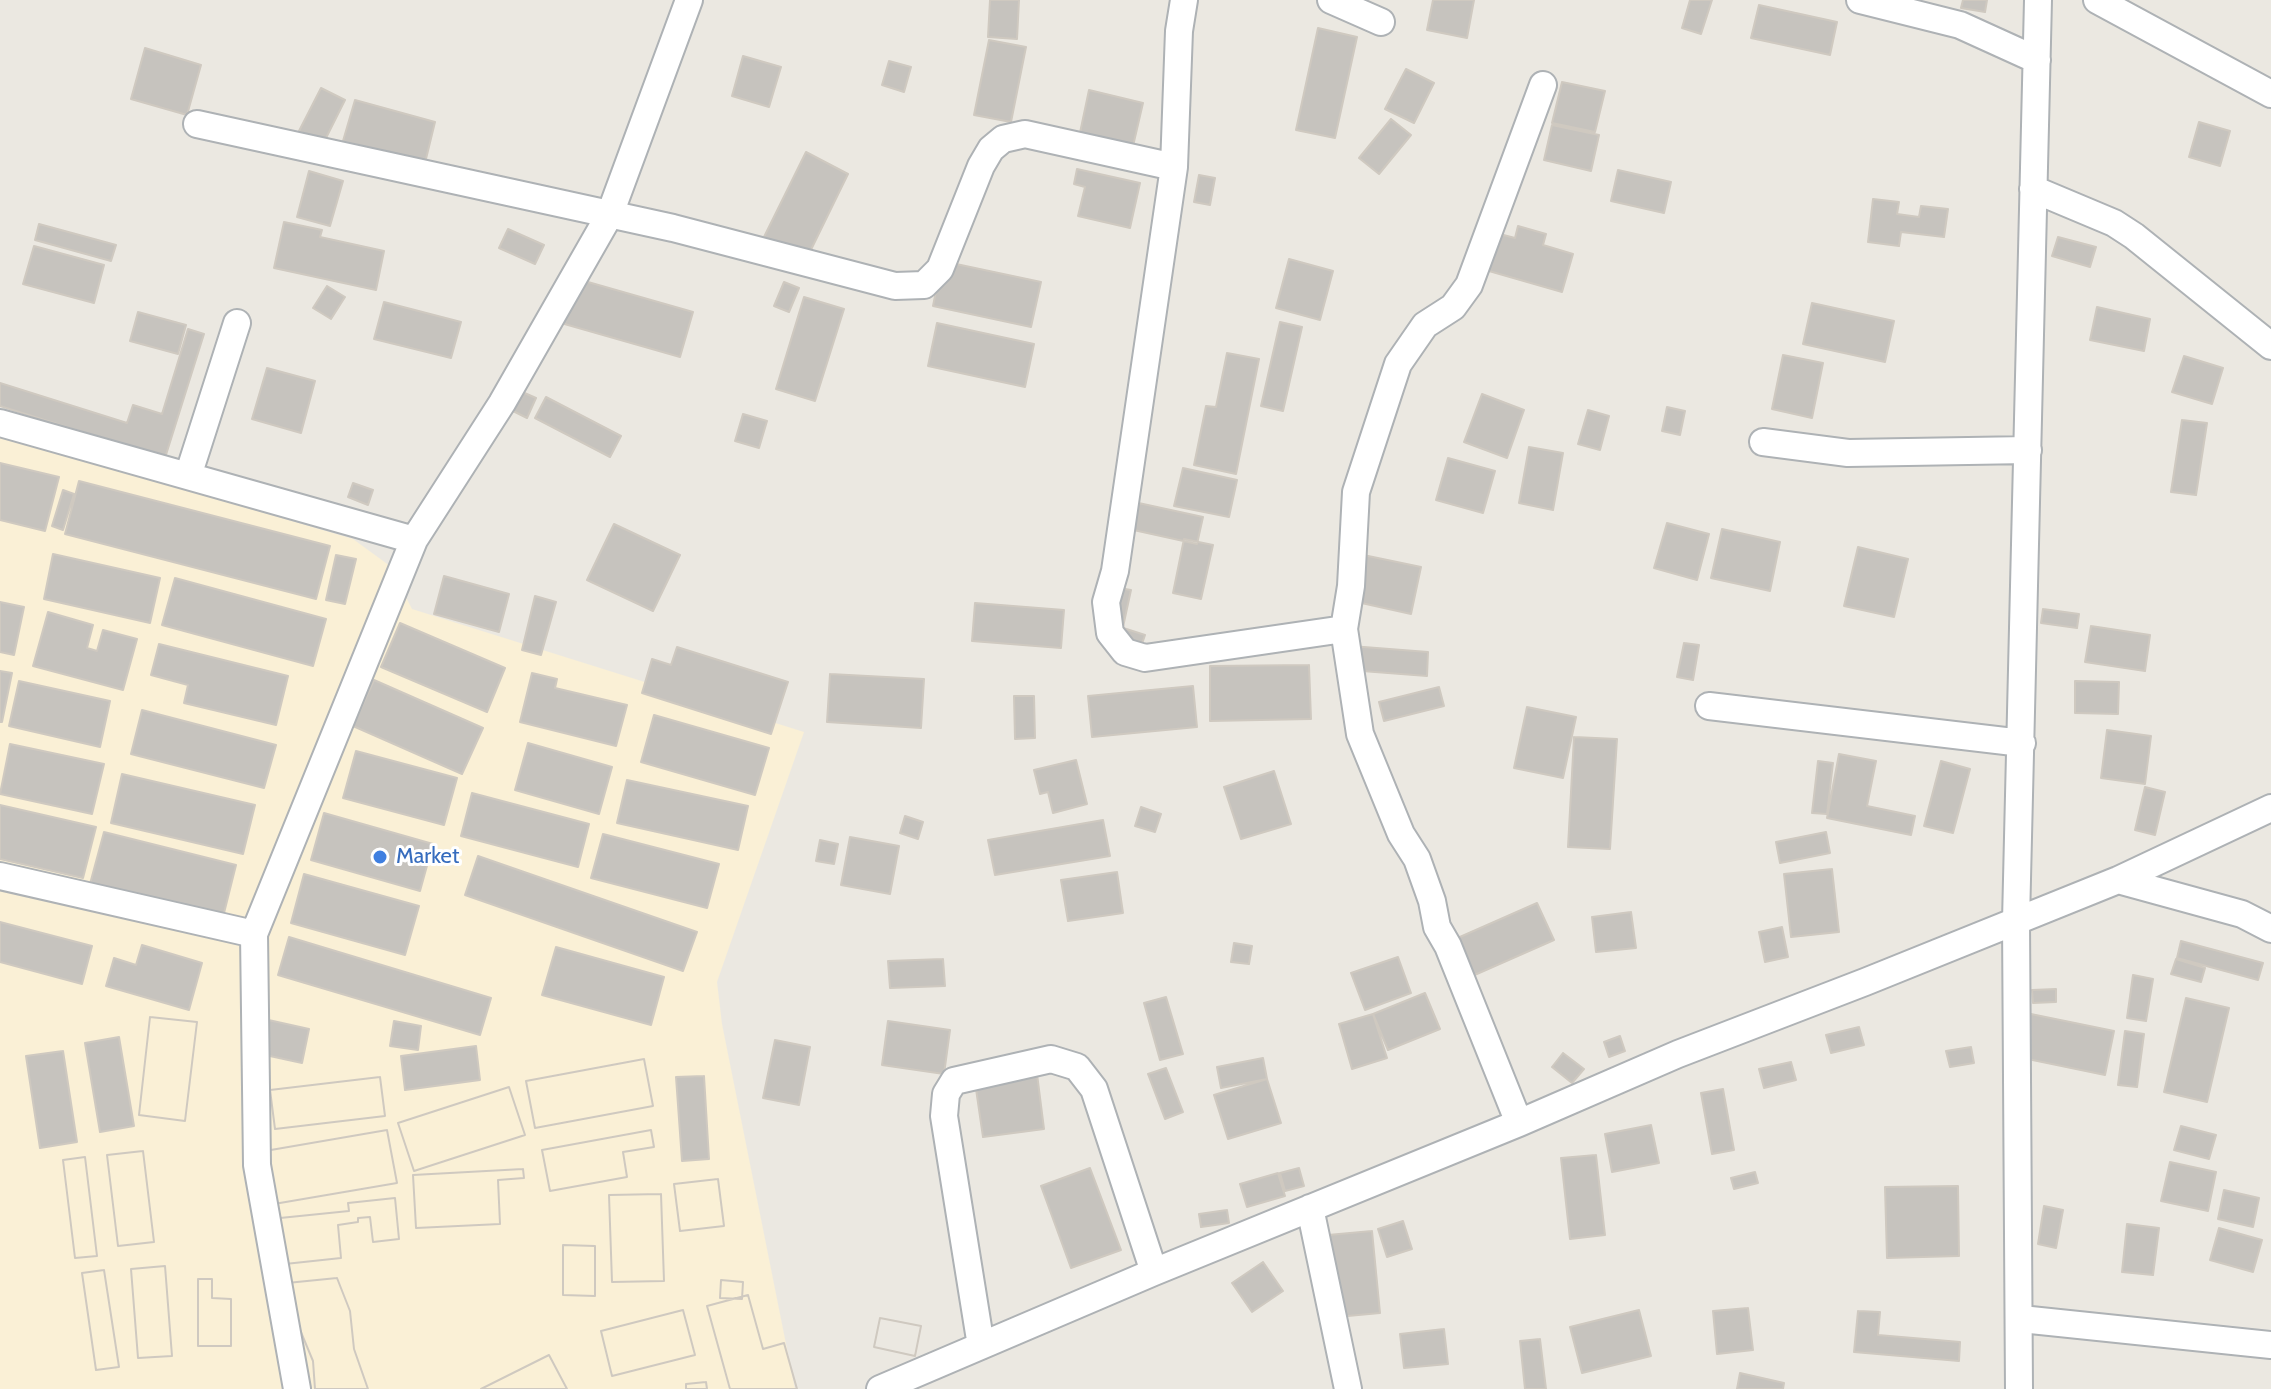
<!DOCTYPE html>
<style>
body{margin:0}
canvas{display:block;background:#ebe8e1}
</style>
<canvas width="2271" height="1389"></canvas>
<script>
const g = document.querySelector('canvas').getContext('2d');
g.lineJoin = 'round';
function fill(path, color) {
  g.fillStyle = color;
  g.fill(path, 'evenodd');
}
function shape(rows) {
  const path = new Path2D();
  for (const r of rows) {
    path.moveTo(r[0], r[1]);
    for (let i = 2; i < r.length; i += 2) path.lineTo(r[i], r[i + 1]);
  }
  return path;
}
function stroke(path, color, width, dash) {
  g.strokeStyle = color;
  g.lineWidth = width;
  g.lineCap = dash ? 'butt' : 'round';
  g.setLineDash(dash || []);
  g.stroke(path);
}
function drawText(font, color, halo, rows, align = 'center') {
  g.font = font + ' Cabin,sans-serif';
  g.lineWidth = 6;
  g.setLineDash([]);
  g.textBaseline = 'middle';
  g.strokeStyle = halo;
  g.fillStyle = color;
  for (const [text, x, y, turn = 0] of rows) {
    g.save();
    g.translate(x, y);
    g.rotate((+turn || 0) * Math.PI / 180);
    g.textAlign = isNaN(turn) ? turn : align;
    if (halo) g.strokeText(text, 0, 0);
    g.fillText(text, 0, 0);
    g.restore();
  }
}
fill(shape([
 [0,435,353,539,390,566,412,609,804,732,717,982,722,1024,795,1389,0,1389]
]), '#faf0d6');
const building = shape([
 [990,0,1019,0,1017,39,988,37,990,0],
 [1433,0,1474,0,1467,38,1427,30,1433,0],
 [1690,0,1712,0,1701,34,1682,28,1690,0],
 [1963,0,1987,0,1985,12,1961,8,1963,0],
 [1759,5,1837,22,1830,55,1751,38,1759,5],
 [1318,28,1357,37,1335,138,1296,130,1318,28],
 [989,40,1026,47,1011,122,974,115,989,40],
 [145,48,201,65,187,115,131,99,145,48],
 [743,56,781,67,769,107,732,96,743,56],
 [889,61,911,67,904,92,882,85,889,61],
 [1406,69,1434,83,1414,123,1385,109,1406,69],
 [1562,82,1605,91,1595,132,1552,123,1562,82],
 [321,88,345,100,323,144,299,131,321,88],
 [1089,90,1143,103,1130,159,1077,147,1089,90],
 [355,100,435,122,425,163,343,141,355,100],
 [1391,119,1411,135,1379,174,1359,158,1391,119],
 [2199,122,2230,131,2220,166,2189,157,2199,122],
 [1552,125,1599,135,1591,171,1544,160,1552,125],
 [806,152,848,174,805,262,762,241,806,152],
 [1077,169,1140,183,1130,228,1078,216,1085,187,1074,184,1077,169],
 [1618,170,1671,182,1664,213,1611,201,1618,170],
 [309,171,343,181,330,226,297,217,309,171],
 [1199,175,1215,178,1210,205,1194,202,1199,175],
 [1873,199,1899,202,1897,214,1919,217,1921,206,1948,209,1944,237,1901,232,1899,246,1868,242,1873,199],
 [284,222,322,230,320,237,384,251,376,290,274,268,284,222],
 [39,224,116,245,111,261,35,240,39,224],
 [1518,226,1546,234,1543,245,1573,254,1562,292,1482,269,1492,232,1515,238,1518,226],
 [508,229,544,245,535,264,499,248,508,229],
 [2058,237,2096,247,2090,267,2052,256,2058,237],
 [34,246,104,265,94,303,23,284,34,246],
 [1289,259,1333,271,1320,320,1276,308,1289,259],
 [942,261,1041,282,1031,327,933,306,942,261],
 [574,278,693,312,680,357,561,323,574,278],
 [784,282,799,288,789,312,774,306,784,282],
 [327,286,345,297,331,319,313,308,327,286],
 [804,297,844,309,815,401,776,389,804,297],
 [384,302,461,322,451,358,374,339,384,302],
 [1812,303,1894,321,1885,362,1803,344,1812,303],
 [2097,307,2150,319,2144,351,2090,340,2097,307],
 [138,312,186,325,178,354,130,341,138,312],
 [1280,322,1302,327,1283,411,1261,406,1280,322],
 [937,323,1034,344,1025,387,928,366,937,323],
 [188,329,204,334,165,458,0,406,0,383,127,423,133,405,162,414,188,329],
 [1227,353,1259,359,1236,474,1194,465,1206,406,1216,407,1227,353],
 [1783,355,1823,363,1812,418,1772,409,1783,355],
 [2184,356,2223,368,2212,404,2172,392,2184,356],
 [267,368,315,381,301,433,252,419,267,368],
 [520,391,536,398,527,418,511,410,520,391],
 [1482,394,1524,410,1507,458,1464,442,1482,394],
 [546,397,621,436,610,457,535,418,546,397],
 [1667,407,1685,411,1680,435,1662,431,1667,407],
 [1588,410,1609,416,1600,450,1578,444,1588,410],
 [743,414,767,421,759,448,735,441,743,414],
 [2182,420,2207,423,2196,495,2171,492,2182,420],
 [1529,447,1563,453,1553,510,1519,503,1529,447],
 [1448,458,1495,471,1483,513,1436,500,1448,458],
 [0,463,59,477,45,531,0,520,0,463],
 [1183,468,1237,480,1229,517,1174,506,1183,468],
 [79,481,330,546,316,599,65,534,79,481],
 [353,483,373,490,368,505,348,497,353,483],
 [63,490,74,494,63,530,52,526,63,490],
 [1134,502,1203,517,1197,544,1129,529,1134,502],
 [1667,523,1709,534,1697,580,1654,568,1667,523],
 [614,524,680,555,653,611,587,580,614,524],
 [1722,529,1780,542,1770,591,1711,578,1722,529],
 [1184,539,1213,545,1201,599,1173,593,1184,539],
 [1858,547,1908,559,1894,617,1844,606,1858,547],
 [1349,552,1421,567,1411,614,1339,598,1349,552],
 [53,554,160,578,150,623,44,599,53,554],
 [336,555,356,559,345,604,326,600,336,555],
 [444,576,509,594,499,632,434,614,444,576],
 [175,578,326,619,313,666,162,625,175,578],
 [1114,587,1131,590,1123,627,1106,624,1114,587],
 [535,596,556,602,541,655,522,650,535,596],
 [0,602,24,607,14,655,0,652,0,602],
 [975,603,1064,610,1061,648,972,641,975,603],
 [2043,609,2079,614,2077,628,2041,623,2043,609],
 [48,612,93,625,87,648,97,651,103,630,137,639,123,690,33,666,48,612],
 [400,623,505,668,487,712,381,667,400,623],
 [1111,624,1145,635,1139,653,1111,624],
 [2091,626,2150,635,2145,671,2085,662,2091,626],
 [1684,643,1699,645,1693,680,1677,677,1684,643],
 [159,644,288,676,276,725,184,703,188,685,151,675,159,644],
 [1351,646,1428,652,1427,676,1349,670,1351,646],
 [677,647,788,682,771,734,642,693,652,659,671,665,677,647],
 [1309,665,1311,719,1210,721,1210,666,1309,665],
 [0,671,12,673,2,722,0,722,0,671],
 [532,673,557,679,555,688,627,705,616,746,520,722,532,673],
 [830,674,924,679,921,728,827,722,830,674],
 [374,680,483,728,462,774,353,726,374,680],
 [19,681,110,701,100,747,9,726,19,681],
 [2075,681,2119,682,2118,714,2075,713,2075,681],
 [1193,686,1197,727,1092,737,1088,696,1193,686],
 [1439,687,1444,706,1384,721,1379,702,1439,687],
 [1014,696,1034,696,1035,738,1015,739,1014,696],
 [1527,707,1576,717,1563,778,1514,768,1527,707],
 [142,710,276,745,264,788,131,754,142,710],
 [654,715,769,748,755,795,641,762,654,715],
 [2107,730,2151,736,2145,784,2101,778,2107,730],
 [1574,737,1617,739,1610,849,1568,847,1574,737],
 [528,743,612,767,599,814,515,790,528,743],
 [10,744,104,764,92,814,0,794,10,744],
 [356,751,457,778,444,825,343,798,356,751],
 [1839,754,1876,761,1867,806,1915,816,1911,835,1827,818,1839,754],
 [1076,760,1087,804,1053,813,1048,792,1040,794,1034,770,1076,760],
 [1818,761,1833,763,1827,814,1812,813,1818,761],
 [1941,761,1970,769,1953,833,1924,826,1941,761],
 [1274,771,1291,824,1241,839,1224,787,1274,771],
 [122,774,255,805,243,854,111,823,122,774],
 [627,780,748,806,738,850,617,823,627,780],
 [2145,787,2165,792,2155,835,2135,830,2145,787],
 [472,793,589,824,578,867,461,836,472,793],
 [0,805,96,827,83,878,0,859,0,805],
 [1141,807,1161,814,1155,832,1135,826,1141,807],
 [324,813,433,844,420,891,311,860,324,813],
 [905,816,923,822,918,839,900,833,905,816],
 [1103,820,1110,856,995,875,988,840,1103,820],
 [104,832,236,865,223,917,90,884,104,832],
 [1826,832,1830,853,1780,863,1776,842,1826,832],
 [603,834,719,864,707,908,591,878,603,834],
 [850,837,899,846,890,894,841,885,850,837],
 [820,840,838,844,834,864,816,861,820,840],
 [478,856,697,932,683,971,465,895,478,856],
 [1832,869,1839,932,1791,937,1784,874,1832,869],
 [1117,872,1123,913,1068,921,1061,880,1117,872],
 [304,874,419,906,405,955,291,923,304,874],
 [1537,903,1554,940,1461,981,1444,944,1537,903],
 [1631,912,1636,948,1596,952,1592,917,1631,912],
 [0,922,92,946,82,984,0,962,0,922],
 [1782,927,1788,957,1765,962,1759,932,1782,927],
 [289,937,491,998,480,1035,278,975,289,937],
 [2181,941,2263,963,2258,980,2177,958,2181,941],
 [1234,943,1252,946,1249,964,1231,962,1234,943],
 [142,945,202,963,189,1010,106,986,114,958,136,965,142,945],
 [556,947,664,977,651,1025,542,995,556,947],
 [1398,957,1411,993,1365,1010,1351,973,1398,957],
 [943,959,945,986,890,988,888,961,943,959],
 [2176,959,2205,968,2201,982,2171,974,2176,959],
 [2133,975,2153,979,2146,1021,2127,1018,2133,975],
 [2056,989,2056,1002,2033,1003,2032,990,2056,989],
 [1425,993,1440,1029,1388,1050,1373,1014,1425,993],
 [1166,997,1183,1054,1160,1060,1144,1003,1166,997],
 [2186,998,2229,1008,2207,1102,2164,1092,2186,998],
 [2026,1013,2114,1031,2105,1075,2018,1057,2026,1013],
 [1373,1014,1387,1058,1352,1069,1339,1024,1373,1014],
 [150,1017,197,1022,185,1121,139,1115,150,1017],
 [150,1017,197,1022,185,1121,139,1115,150,1017],
 [264,1019,309,1029,302,1063,256,1053,264,1019],
 [394,1021,421,1026,418,1050,390,1046,394,1021],
 [888,1021,950,1030,944,1074,882,1065,888,1021],
 [1859,1027,1864,1045,1831,1053,1826,1035,1859,1027],
 [2125,1031,2144,1034,2137,1087,2118,1085,2125,1031],
 [1620,1036,1625,1051,1609,1057,1604,1042,1620,1036],
 [119,1037,134,1126,100,1132,85,1043,119,1037],
 [775,1040,810,1047,799,1105,763,1098,775,1040],
 [476,1046,480,1080,405,1090,401,1056,476,1046],
 [1971,1047,1974,1063,1950,1067,1946,1051,1971,1047],
 [63,1051,77,1142,40,1148,26,1056,63,1051],
 [1563,1053,1584,1069,1572,1083,1552,1067,1563,1053],
 [1263,1058,1267,1079,1221,1088,1217,1067,1263,1058],
 [644,1059,653,1106,535,1128,526,1081,644,1059],
 [644,1059,653,1106,535,1128,526,1081,644,1059],
 [1791,1062,1796,1080,1764,1088,1759,1069,1791,1062],
 [1166,1068,1183,1112,1165,1119,1148,1074,1166,1068],
 [1037,1074,1044,1129,983,1137,975,1082,1037,1074],
 [704,1076,709,1159,682,1161,676,1077,704,1076],
 [380,1077,385,1116,275,1129,270,1090,380,1077],
 [380,1077,385,1116,275,1129,270,1090,380,1077],
 [1267,1079,1281,1123,1228,1139,1214,1095,1267,1079],
 [509,1087,525,1135,414,1171,398,1123,509,1087],
 [509,1087,525,1135,414,1171,398,1123,509,1087],
 [1723,1089,1734,1150,1712,1154,1701,1093,1723,1089],
 [1651,1125,1659,1163,1612,1172,1605,1134,1651,1125],
 [2181,1126,2216,1135,2209,1159,2174,1150,2181,1126],
 [387,1130,397,1183,274,1204,265,1151,387,1130],
 [387,1130,397,1183,274,1204,265,1151,387,1130],
 [651,1130,654,1147,623,1152,627,1177,550,1191,542,1150,651,1130],
 [651,1130,654,1147,623,1152,627,1177,550,1191,542,1150,651,1130],
 [143,1151,154,1242,118,1246,107,1155,143,1151],
 [143,1151,154,1242,118,1246,107,1155,143,1151],
 [1596,1155,1605,1235,1570,1239,1561,1158,1596,1155],
 [85,1157,97,1256,75,1258,63,1160,85,1157],
 [85,1157,97,1256,75,1258,63,1160,85,1157],
 [2170,1162,2216,1172,2208,1211,2161,1201,2170,1162],
 [1090,1168,1121,1250,1071,1268,1041,1186,1090,1168],
 [1299,1168,1304,1186,1285,1191,1280,1173,1299,1168],
 [523,1169,524,1178,498,1180,500,1224,416,1228,413,1175,523,1169],
 [523,1169,524,1178,498,1180,500,1224,416,1228,413,1175,523,1169],
 [1755,1172,1758,1183,1734,1189,1731,1178,1755,1172],
 [1278,1173,1285,1196,1247,1207,1240,1184,1278,1173],
 [718,1179,724,1226,680,1231,674,1184,718,1179],
 [718,1179,724,1226,680,1231,674,1184,718,1179],
 [1958,1186,1959,1256,1887,1258,1885,1187,1958,1186],
 [2224,1190,2259,1198,2253,1227,2218,1219,2224,1190],
 [661,1194,664,1281,612,1282,609,1195,661,1194],
 [661,1194,664,1281,612,1282,609,1195,661,1194],
 [395,1198,399,1239,373,1242,370,1217,358,1218,358,1222,338,1225,341,1258,285,1264,280,1218,349,1211,348,1203,395,1198],
 [395,1198,399,1239,373,1242,370,1217,358,1218,358,1222,338,1225,341,1258,285,1264,280,1218,349,1211,348,1203,395,1198],
 [2044,1206,2063,1210,2056,1248,2038,1244,2044,1206],
 [1227,1210,1229,1223,1201,1227,1199,1214,1227,1210],
 [1403,1221,1412,1249,1387,1257,1378,1229,1403,1221],
 [2127,1224,2159,1228,2153,1275,2122,1272,2127,1224],
 [2219,1228,2262,1240,2253,1272,2210,1260,2219,1228],
 [1372,1231,1380,1313,1337,1317,1328,1235,1372,1231],
 [563,1245,595,1246,595,1296,563,1295,563,1245],
 [563,1245,595,1246,595,1296,563,1295,563,1245],
 [1263,1262,1283,1291,1252,1312,1232,1283,1263,1262],
 [165,1266,172,1356,138,1358,131,1269,165,1266],
 [165,1266,172,1356,138,1358,131,1269,165,1266],
 [104,1270,119,1367,96,1370,82,1273,104,1270],
 [104,1270,119,1367,96,1370,82,1273,104,1270],
 [337,1278,350,1311,354,1349,368,1389,315,1389,313,1361,288,1301,287,1283,337,1278],
 [337,1278,350,1311,354,1349,368,1389,315,1389,313,1361,288,1301,287,1283,337,1278],
 [198,1279,212,1279,212,1298,231,1299,231,1346,198,1346,198,1279],
 [198,1279,212,1279,212,1298,231,1299,231,1346,198,1346,198,1279],
 [721,1280,743,1282,742,1299,720,1298,721,1280],
 [721,1280,743,1282,742,1299,720,1298,721,1280],
 [748,1295,763,1349,784,1343,797,1389,730,1389,707,1306,748,1295],
 [748,1295,763,1349,784,1343,797,1389,730,1389,707,1306,748,1295],
 [1748,1308,1753,1350,1717,1354,1713,1311,1748,1308],
 [683,1310,695,1355,612,1376,601,1331,683,1310],
 [683,1310,695,1355,612,1376,601,1331,683,1310],
 [1639,1310,1651,1356,1582,1373,1570,1327,1639,1310],
 [1858,1311,1880,1312,1878,1335,1960,1342,1959,1361,1854,1352,1858,1311],
 [880,1318,921,1326,915,1356,874,1347,880,1318],
 [880,1318,921,1326,915,1356,874,1347,880,1318],
 [1444,1329,1448,1364,1404,1368,1400,1334,1444,1329],
 [1540,1339,1546,1389,1525,1389,1520,1341,1540,1339],
 [549,1355,567,1389,481,1389,549,1355],
 [549,1355,567,1389,481,1389,549,1355],
 [1740,1373,1784,1383,1783,1389,1737,1389,1740,1373],
 [706,1382,707,1389,686,1389,686,1384,706,1382],
 [706,1382,707,1389,686,1389,686,1384,706,1382]
]);
fill(building, '#c6c3be');
stroke(building, '#cfc9c0', 2);
const minor = shape([
 [1184,0,1179,31,1174,167,1115,571,1106,602,1110,633,1125,652,1145,658,1344,629],
 [1331,0,1381,22],
 [1860,0,1960,25,2037,60],
 [2097,0,2271,94],
 [197,124,673,228,895,286,924,285,940,269,981,166,991,149,1003,139,1025,134,1174,167],
 [2033,189,2114,223,2134,236,2271,346],
 [0,423,414,540],
 [1763,442,1848,453,2028,450],
 [188,476,237,323],
 [1709,706,2022,743],
 [0,876,254,934],
 [2118,880,2242,914,2271,929],
 [1519,1123,1448,946,1437,927,1432,901,1417,859,1401,834,1360,734,1344,629,1351,586,1356,492,1398,364,1425,325,1453,307,1469,285,1543,85],
 [1310,1208,1348,1389],
 [2021,1319,2271,1345],
 [981,1346,944,1116,946,1094,954,1081,1051,1059,1077,1067,1094,1089,1154,1272],
 [297,1389,257,1165,254,934,414,540,502,403,610,214,689,0],
 [880,1389,1154,1272,1519,1123,1678,1054,1865,982,2118,880,2271,808],
 [2019,1389,2016,921,2038,0]
]);
stroke(minor, '#aeb2b5', 30);
stroke(minor, '#fff', 26);
for (const [x, y, r, color] of [
 [380,857,8,"#3f7fe0"]
]) {
  const dot = new Path2D();
  dot.arc(x, y, r, 0, 2 * Math.PI);
  g.fillStyle = color;
  g.fill(dot);
  stroke(dot, '#fff', 3);
}
drawText('22px', '#366cbe', '#fff', [
 ["Market",396,857]
], 'left');
</script>
